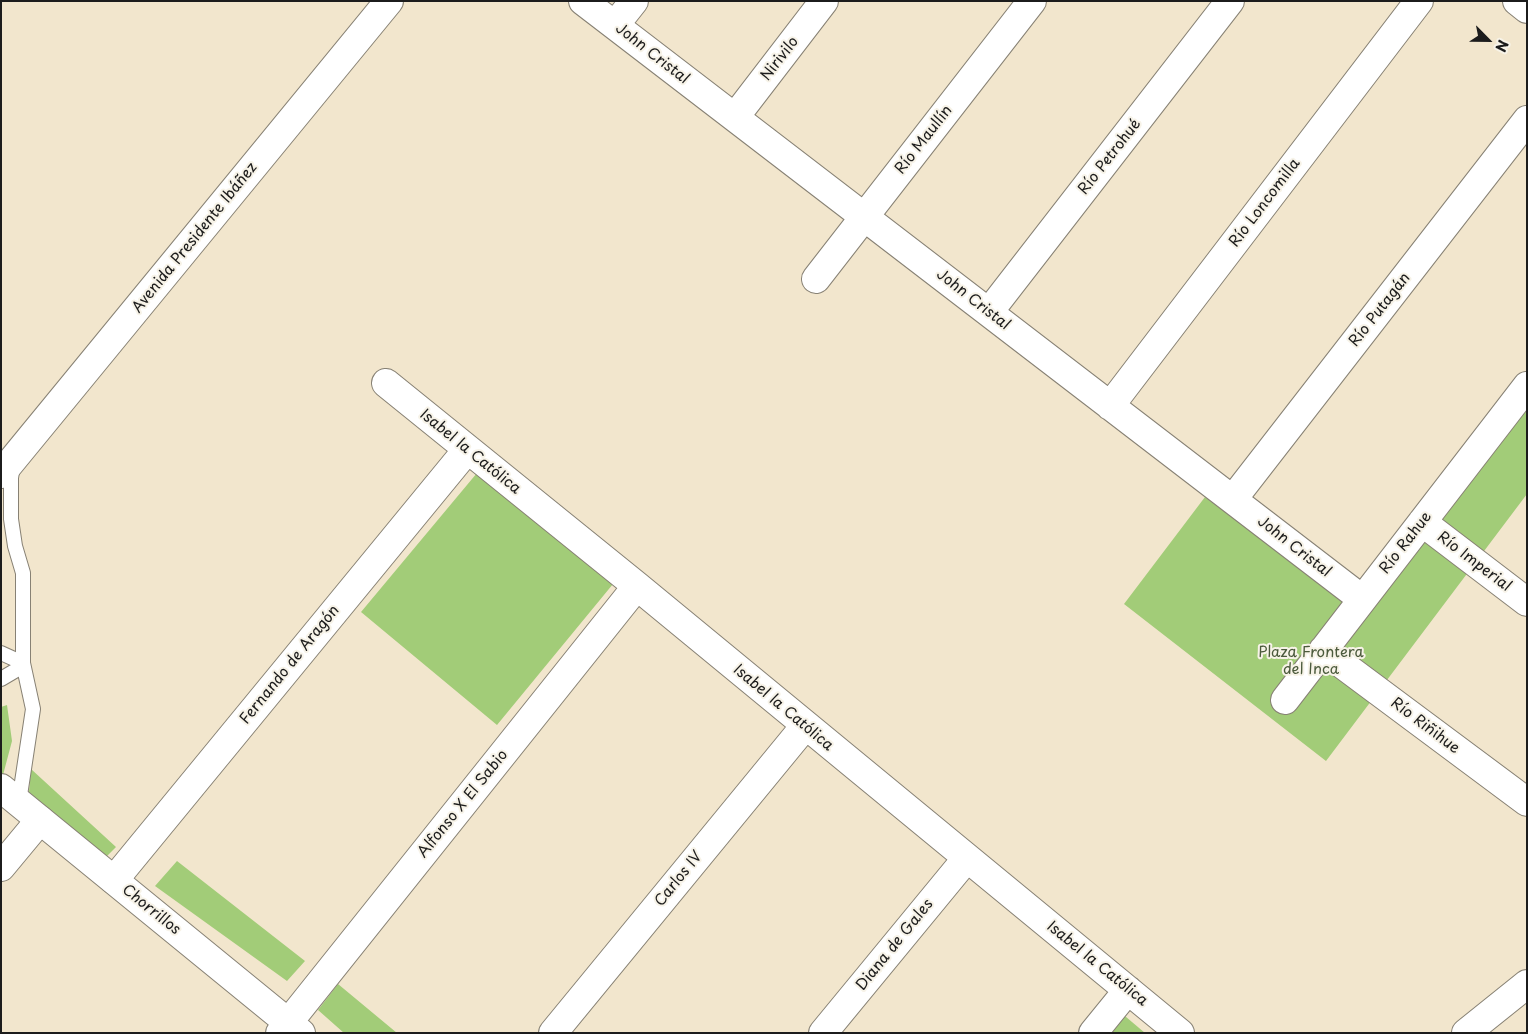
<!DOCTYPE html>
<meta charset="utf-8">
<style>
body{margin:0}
#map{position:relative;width:1528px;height:1034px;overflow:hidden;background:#f2e6cd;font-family:"Playpen Sans",sans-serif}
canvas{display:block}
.frame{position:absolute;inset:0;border:2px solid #1c1c1c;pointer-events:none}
.north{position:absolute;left:1463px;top:15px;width:50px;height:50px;-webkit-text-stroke:4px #f7f3e8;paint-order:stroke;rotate:113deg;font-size:14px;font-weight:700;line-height:20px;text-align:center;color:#1c1c1c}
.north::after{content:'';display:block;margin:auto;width:18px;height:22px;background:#1c1c1c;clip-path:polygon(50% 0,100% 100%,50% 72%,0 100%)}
</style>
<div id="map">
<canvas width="1528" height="1034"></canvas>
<div class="frame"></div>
<div class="north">N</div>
</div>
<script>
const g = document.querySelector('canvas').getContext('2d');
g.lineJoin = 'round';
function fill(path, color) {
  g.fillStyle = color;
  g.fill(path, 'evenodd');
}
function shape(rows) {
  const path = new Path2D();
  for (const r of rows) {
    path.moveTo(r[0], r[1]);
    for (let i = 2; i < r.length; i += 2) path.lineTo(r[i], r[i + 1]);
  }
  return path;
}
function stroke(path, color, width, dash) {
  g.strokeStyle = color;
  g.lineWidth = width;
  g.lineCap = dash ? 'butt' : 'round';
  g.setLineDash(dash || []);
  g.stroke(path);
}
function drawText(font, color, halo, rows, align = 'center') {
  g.font = font + ' "Playpen Sans",sans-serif';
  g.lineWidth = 4;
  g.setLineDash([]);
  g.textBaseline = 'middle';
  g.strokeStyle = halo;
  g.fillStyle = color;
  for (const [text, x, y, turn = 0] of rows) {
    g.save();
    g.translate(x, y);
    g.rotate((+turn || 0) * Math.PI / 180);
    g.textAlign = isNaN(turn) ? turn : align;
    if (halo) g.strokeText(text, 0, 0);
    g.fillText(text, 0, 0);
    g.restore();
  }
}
fill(shape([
 [1527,401,1527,494,1326,761,1124,604,1205,497,1361,614],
 [477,473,613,584,497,725,361,612],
 [7,705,12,741,3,775,1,774,1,707],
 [31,769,116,847,102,861,28,803],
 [177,861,305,961,287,981,155,886],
 [338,984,397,1033,344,1033,318,1010],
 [1119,1011,1145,1033,1102,1033]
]), '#a2cc78');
const service = shape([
 [13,465,11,478,11,519,15,546,23,573,23,663,33,709,19,802],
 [1,653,23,663],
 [1,679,23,666]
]);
const minor = shape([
 [583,1,1362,599],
 [1517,1,1527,9],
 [615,25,634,1],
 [735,117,824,1],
 [816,279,1032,1],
 [989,312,1230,1],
 [386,383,637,586,1180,1033],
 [1110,406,1419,1],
 [1233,499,1527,120],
 [1422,522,1527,602],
 [1323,650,1527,802],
 [1285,700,1527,386],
 [1,867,40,820],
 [114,880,467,450],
 [280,1033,637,586],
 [553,1033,805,726],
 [823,1033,967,858],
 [1093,1033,1128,990]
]);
const tertiary = shape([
 [1,474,389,1],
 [1,788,301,1033],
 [1466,1033,1527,984]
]);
stroke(service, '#878174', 16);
stroke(minor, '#878174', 30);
stroke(tertiary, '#878174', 30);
stroke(service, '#fff', 14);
stroke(minor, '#fff', 28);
stroke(tertiary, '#fff', 28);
drawText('15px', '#1c1c1c', '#f7f3e8', [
 ["John Cristal",652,54,38],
 ["Nirivilo",780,59,-52],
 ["Río Maullín",924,140,-52],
 ["Río Petrohué",1110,157,-52],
 ["Río Loncomilla",1265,203,-53],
 ["Avenida Presidente Ibáñez",195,238,-51],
 ["John Cristal",973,300,38],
 ["Río Putagán",1380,310,-52],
 ["Isabel la Católica",470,452,39],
 ["Río Rahue",1406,543,-52],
 ["John Cristal",1294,547,38],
 ["Río Imperial",1474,562,37],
 ["Fernando de Aragón",290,665,-51],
 ["Isabel la Católica",783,708,40],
 ["Río Riñihue",1425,726,37],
 ["Alfonso X El Sabio",463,804,-51],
 ["Carlos IV",679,879,-51],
 ["Chorrillos",151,910,39],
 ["Diana de Gales",895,945,-51],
 ["Isabel la Católica",1097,964,39]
]);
drawText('15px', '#4b5a3c', '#f7f3e8', [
 ["Plaza Frontera",1311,653],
 ["del Inca",1311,670]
]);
</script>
